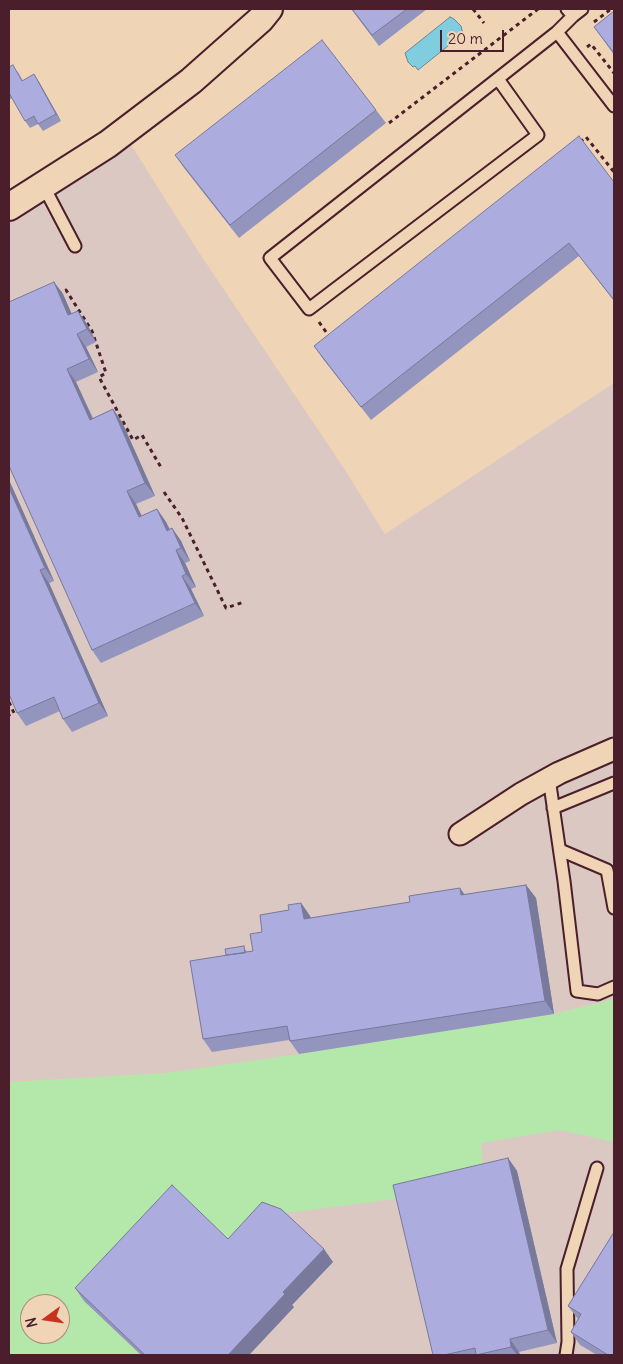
<!DOCTYPE html>
<style>
body{margin:0}
#map{position:relative;width:623px;height:1364px;overflow:hidden;background:#efd4b6;font-family:Delius,sans-serif}
canvas{display:block}
.frame{position:absolute;inset:0;border:10px solid #4a1f2b;pointer-events:none}
.north{position:absolute;left:20px;top:1294px;width:50px;height:50px;box-sizing:border-box;background:#efd4b6;border:1px solid #ad8c7e;border-radius:50%;rotate:256deg;font-size:14px;font-weight:700;line-height:20px;text-align:center;color:#4a1f2b}
.north::after{content:'';display:block;margin:auto;width:18px;height:22px;background:#c8321e;clip-path:polygon(50% 0,100% 100%,50% 72%,0 100%)}
.scale{position:absolute;left:440px;top:30px;width:64px;height:22px;box-sizing:border-box;border:2px solid #4a1f2b;border-top:0;padding-left:6px;font-size:15px;line-height:18px;white-space:nowrap;color:#4a1f2b;-webkit-text-stroke:4px #efd4b6;paint-order:stroke}
</style>
<div id="map">
<canvas width="623" height="1364"></canvas>
<div class="frame"></div>
<div class="north">N</div>
<div class="scale">20 m</div>
</div>
<script>
const g = document.querySelector('canvas').getContext('2d');
g.lineJoin = 'round';
function fill(path, color) {
  g.fillStyle = color;
  g.fill(path, 'evenodd');
}
function shape(rows) {
  const path = new Path2D();
  for (const r of rows) {
    path.moveTo(r[0], r[1]);
    for (let i = 2; i < r.length; i += 2) path.lineTo(r[i], r[i + 1]);
  }
  return path;
}
function stroke(path, color, width, dash) {
  g.strokeStyle = color;
  g.lineWidth = width;
  g.lineCap = dash ? 'butt' : 'round';
  g.setLineDash(dash || []);
  g.stroke(path);
}
fill(shape([
 [123,132,196,248,343,467,385,534,614,383,614,1355,9,1355,9,204],
 [30,1304,60,1304,60,1334,30,1334]
]), '#dbc8c2');
fill(shape([
 [614,999,614,1142,559,1130,481,1143,484,1179,402,1198,271,1215,237,1252,84,1301,141,1355,9,1355,9,1082,166,1073,299,1054,554,1014],
 [30,1304,60,1304,60,1334,30,1334]
]), '#b4e8aa');
const water = shape([
 [450,17,454,19,461,26,463,34,418,70,415,66,413,67,408,62,405,53,450,17]
]);
fill(water, '#7fcdde');
stroke(water, '#6a8796', 1);
const service = shape([
 [567,9,573,16,582,9],
 [557,32,573,16],
 [498,79,538,135,309,309,270,258,557,32,614,106],
 [43,185,75,246],
 [549,778,564,881,577,991,598,994,614,987],
 [553,808,614,783],
 [560,850,607,870,614,908],
 [566,1355,568,1342,567,1269,597,1168]
]);
const minor = shape([
 [460,834,521,794,559,773,614,749]
]);
const tertiary = shape([
 [9,207,108,144,191,81,261,19,269,9]
]);
stroke(service, '#4a1f2b', 15);
stroke(minor, '#4a1f2b', 25);
stroke(tertiary, '#4a1f2b', 30);
stroke(shape([
 [473,9,484,23],
 [594,22,611,9],
 [587,47,591,44,614,73],
 [389,123,538,9],
 [580,142,586,137,614,172],
 [58,294,66,290,92,331,106,373,99,377,133,440,142,435,162,469],
 [319,322,329,336,330,335],
 [164,492,182,518,226,608,244,602],
 [9,702,14,713,9,715]
]), '#4a1f2b', 3, [4, 4]);
stroke(service, '#efd4b6', 11);
stroke(minor, '#efd4b6', 21);
stroke(tertiary, '#efd4b6', 26);
fill(shape([
 [351,9,427,9,379,46],
 [614,11,614,55,594,27],
 [9,67,18,72,23,81,39,82,61,121,43,131,38,124,30,128,25,121,12,98,9,100],
 [376,110,386,123,239,238,184,168,175,155],
 [614,182,614,301,579,256,371,420,323,359,314,346],
 [54,282,63,294,71,314,78,311,87,324,96,342,86,347,98,372,76,382,93,418,113,409,122,422,155,496,136,504,142,516,157,509,166,522,170,529,172,528,181,541,190,561,185,563,196,587,191,589,204,616,101,663,92,650],
 [9,480,54,581,49,583,108,716,72,732,63,719,60,711,26,726,17,713],
 [526,885,536,898,554,1014,299,1054,289,1040,212,1052,203,1039,226,955,246,950,247,952,253,951,262,932,301,903,310,916,311,918],
 [508,1158,517,1171,557,1343,519,1352,520,1355,433,1355],
 [614,1232,614,1355,597,1355,580,1345,571,1332,578,1319,568,1306],
 [228,1239,333,1262,292,1305,294,1307,249,1355,141,1355,84,1301,75,1288]
]), '#9495bf');
fill(shape([
 [34,74,39,82,61,121,56,114],
 [54,282,63,294,78,328,68,315],
 [78,311,87,324,96,342,87,329],
 [77,334,86,347,98,372,89,359],
 [67,369,76,382,99,433,90,420],
 [113,409,122,422,155,496,145,483],
 [9,480,54,581,45,568,9,488],
 [127,491,136,504,148,530,139,517],
 [157,509,166,522,176,544,167,531],
 [172,528,181,541,190,561,181,548],
 [176,550,185,563,196,587,186,574],
 [40,570,49,583,108,716,99,703],
 [182,576,191,589,204,616,195,603],
 [526,885,536,898,554,1014,545,1001],
 [460,888,469,901,461,895],
 [301,903,310,916,313,932,304,919],
 [508,1158,517,1171,557,1343,548,1330],
 [324,1249,333,1262,292,1305,294,1307,249,1355,230,1355,229,1354,283,1292],
 [510,1339,519,1352,520,1355,517,1355,511,1347]
]), '#78799b');
const building = shape([
 [352,9,407,9,372,35,352,9],
 [614,11,614,53,594,27,614,11],
 [322,40,376,110,230,225,175,155,322,40],
 [13,65,22,81,34,74,56,114,38,124,34,116,25,121,9,93,9,67,13,65],
 [579,136,614,182,614,300,569,243,361,407,314,346,579,136],
 [54,282,68,315,78,311,87,329,77,334,89,359,67,369,90,420,113,409,145,483,127,491,139,517,157,509,167,531,172,528,181,548,176,550,186,574,182,576,195,603,92,650,9,466,9,302,54,282],
 [9,488,45,568,40,570,99,703,63,719,54,697,17,713,9,694,9,488],
 [526,885,545,1001,290,1041,287,1026,203,1039,190,961,253,951,250,934,262,932,260,915,289,910,288,905,301,903,304,919,410,902,409,896,460,888,461,895,526,885],
 [244,946,245,953,226,955,225,949,244,946],
 [508,1158,548,1330,510,1339,511,1347,476,1355,475,1348,444,1355,433,1355,393,1185,508,1158],
 [172,1185,228,1239,262,1202,281,1209,324,1249,283,1292,285,1294,229,1354,231,1355,145,1355,75,1288,172,1185],
 [614,1232,614,1355,608,1355,571,1332,581,1314,568,1306,614,1232]
]);
fill(building, '#acadde');
stroke(building, '#78799b', 1);
</script>
